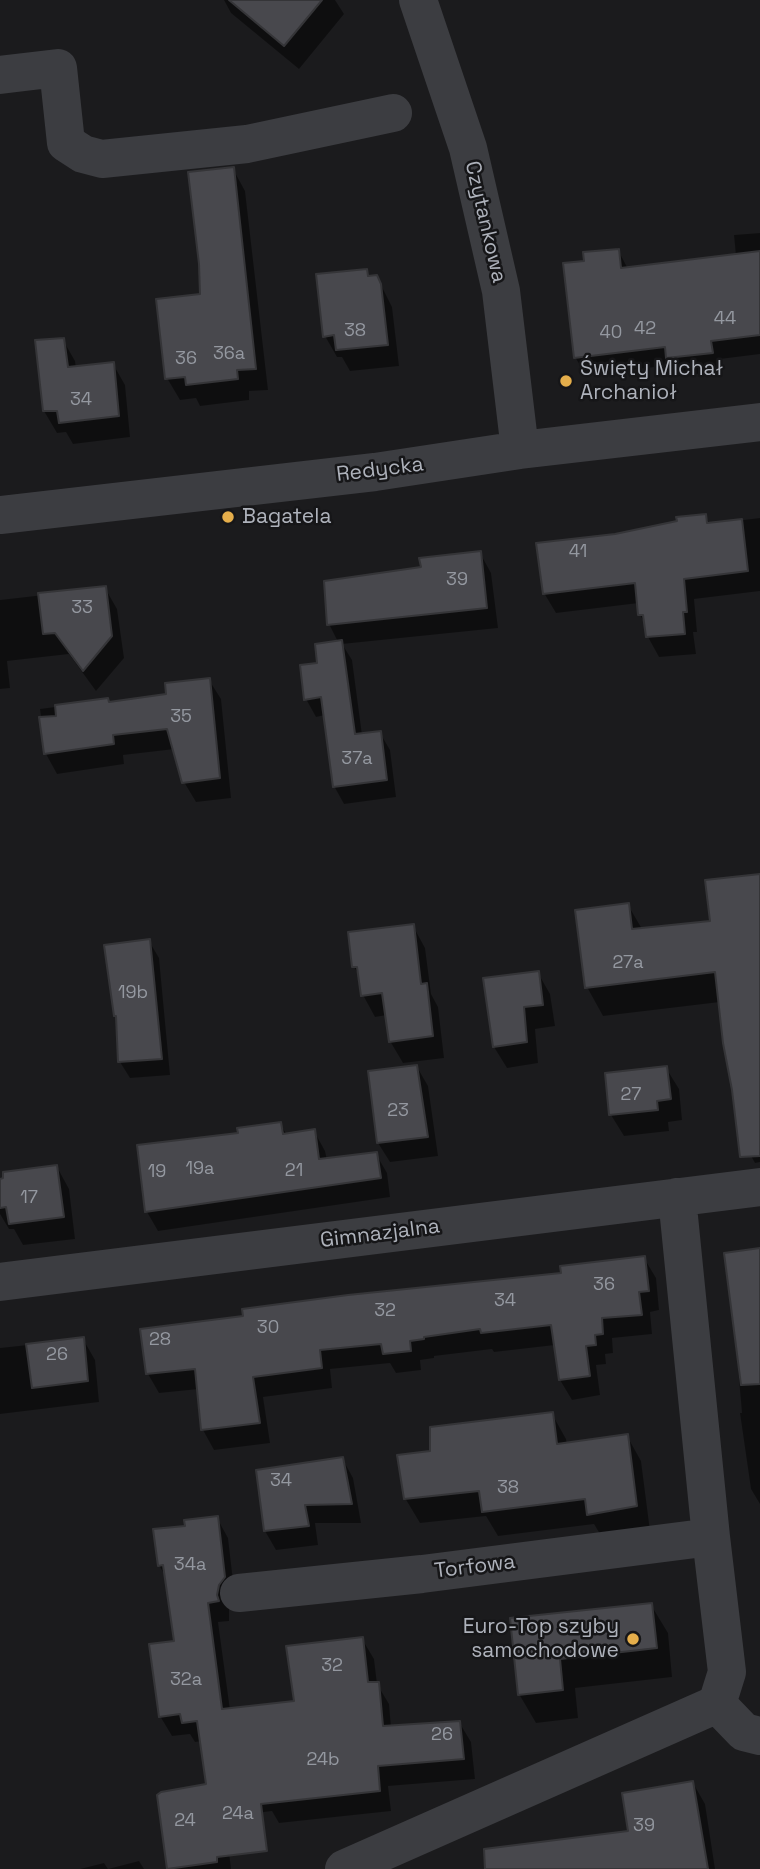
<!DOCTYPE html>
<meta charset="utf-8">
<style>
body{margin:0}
canvas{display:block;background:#1b1b1d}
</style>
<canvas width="760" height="1869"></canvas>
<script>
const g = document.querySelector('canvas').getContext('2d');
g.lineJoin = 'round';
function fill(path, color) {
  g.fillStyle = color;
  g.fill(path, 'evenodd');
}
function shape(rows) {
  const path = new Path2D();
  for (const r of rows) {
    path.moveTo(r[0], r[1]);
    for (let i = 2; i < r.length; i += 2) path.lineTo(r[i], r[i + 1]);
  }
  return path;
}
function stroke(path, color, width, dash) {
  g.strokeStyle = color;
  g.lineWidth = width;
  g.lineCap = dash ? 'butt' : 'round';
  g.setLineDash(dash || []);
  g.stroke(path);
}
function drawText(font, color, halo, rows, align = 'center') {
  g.font = font + ' "Space Grotesk",sans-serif';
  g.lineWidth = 5;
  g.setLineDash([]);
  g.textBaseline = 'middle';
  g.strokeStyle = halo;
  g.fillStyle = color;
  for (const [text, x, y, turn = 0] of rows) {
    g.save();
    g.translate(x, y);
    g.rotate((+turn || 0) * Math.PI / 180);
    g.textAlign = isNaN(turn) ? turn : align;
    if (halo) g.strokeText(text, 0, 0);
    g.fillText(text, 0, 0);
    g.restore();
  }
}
fill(shape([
 [224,0,335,0,344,14,299,69,231,13],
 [233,169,245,191,268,390,249,391,249,400,200,406,196,398,180,400,167,378,202,296],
 [760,233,760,354,720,359,722,371,679,376,672,365,586,375,575,357,586,262,618,250,628,269,736,256,734,235],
 [366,271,370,277,377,277,392,307,399,366,350,371,342,357,337,357,325,336],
 [63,340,75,361,76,368,113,364,125,385,130,437,73,444,66,432,57,433,44,411],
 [705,516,710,524,760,518,760,591,694,599,697,632,693,632,696,654,659,657,648,637,646,625,640,615,639,603,556,613,544,593,615,535],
 [480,553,491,573,498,628,342,644,352,660,362,735,380,733,390,750,396,797,344,804,334,786,325,715,316,717,306,699,319,665,338,642,329,624,423,569],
 [105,588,117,609,124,658,96,691,69,654,7,661,10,688,0,689,0,600],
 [209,680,221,699,231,798,196,802,184,782,175,749,123,755,124,764,57,774,46,754,40,709,107,700,109,704,168,696],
 [760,876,760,1162,755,1163,739,1134,720,1002,603,1016,587,987,628,905,642,929,712,923],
 [413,926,425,948,431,994,438,1007,444,1058,403,1063,390,1041,387,1015,375,1017,363,995,361,978,354,967],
 [149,941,159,958,170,1075,130,1078,120,1062,118,1020,115,1016],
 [538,973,550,994,555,1026,535,1029,538,1063,507,1068,494,1047],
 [417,1067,428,1086,438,1156,390,1162,378,1143],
 [666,1068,679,1089,682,1120,668,1122,669,1131,624,1136,611,1115],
 [280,1124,287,1135,314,1131,325,1151,327,1160,376,1154,387,1173,390,1197,158,1231,147,1212],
 [57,1167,69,1189,75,1239,23,1245,14,1229,9,1229,0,1214,0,1180],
 [760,1250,760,1504,751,1489,740,1413,742,1413,734,1321],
 [644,1258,656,1278,659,1310,650,1312,652,1334,612,1338,613,1353,605,1354,606,1364,596,1365,600,1395,572,1400,560,1380,555,1345,494,1352,492,1349,434,1356,434,1358,420,1360,421,1370,396,1373,390,1363,330,1369,332,1388,263,1397,270,1443,214,1450,203,1430,199,1389,159,1393,148,1374,563,1275],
 [83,1339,95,1360,99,1402,0,1414,0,1348],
 [552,1414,566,1439,567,1445,627,1436,641,1461,650,1531,603,1539,594,1524,498,1536,486,1516,420,1523,405,1498,432,1452],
 [342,1458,353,1478,361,1523,315,1523,318,1545,276,1550,265,1531],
 [217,1518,228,1538,235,1598,229,1605,229,1621,218,1622,230,1710,296,1703,362,1639,374,1659,377,1684,389,1704,391,1727,459,1722,471,1742,475,1779,388,1786,391,1811,279,1823,272,1811,225,1817,231,1869,169,1869,159,1796,208,1786,202,1741,195,1742,190,1734,172,1736,160,1716,176,1642,167,1579,159,1565,187,1527],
 [651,1605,668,1633,672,1677,575,1688,578,1718,536,1723,519,1694,512,1620],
 [693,1783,705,1804,715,1869,540,1869,630,1833],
 [139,1861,144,1869,108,1869],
 [104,1863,108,1869,80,1869]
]), '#0007');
const building = shape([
 [229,0,322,0,284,46,229,0],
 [234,167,256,369,237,370,238,379,186,385,185,377,165,379,156,299,200,294,199,264,188,172,234,167],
 [619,249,621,268,760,251,760,335,711,341,713,353,666,358,665,347,574,358,563,263,584,261,583,252,619,249],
 [367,269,368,276,377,275,381,284,388,345,336,350,334,335,323,337,316,274,367,269],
 [64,338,68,367,114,362,119,416,59,423,57,411,43,411,35,340,64,338],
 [706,514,707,523,742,519,748,571,684,579,687,612,683,612,685,634,646,637,643,615,638,615,635,583,543,594,536,543,615,534,677,521,676,517,706,514],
 [481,551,487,608,327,625,324,581,421,567,419,558,481,551],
 [106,586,112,636,83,671,55,633,43,634,38,593,106,586],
 [342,640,355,734,381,731,387,780,333,787,321,697,304,700,300,665,317,663,315,644,342,640],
 [210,678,220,778,182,783,167,729,113,735,114,744,44,754,39,717,56,716,55,705,108,698,109,702,166,694,165,683,210,678],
 [760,874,760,1156,740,1157,732,1090,723,1043,715,972,585,988,575,910,629,903,632,929,710,921,705,880,760,874],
 [414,924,421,984,427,983,433,1036,389,1042,382,993,361,996,357,967,352,967,348,932,414,924],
 [150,939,162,1059,118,1062,116,1016,114,1016,104,945,150,939],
 [539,971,543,1005,524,1007,527,1042,493,1047,483,978,539,971],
 [417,1065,428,1137,377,1143,368,1071,417,1065],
 [667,1066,671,1099,657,1101,658,1110,609,1115,605,1073,667,1066],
 [281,1122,283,1134,315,1129,319,1159,377,1152,381,1178,145,1212,137,1145,238,1133,237,1128,281,1122],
 [57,1165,64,1217,9,1224,6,1207,0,1208,0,1179,3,1178,3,1172,57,1165],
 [760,1248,760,1384,741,1385,724,1253,760,1248],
 [645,1256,649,1291,639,1292,642,1315,602,1318,603,1334,595,1335,596,1345,586,1346,590,1376,559,1380,551,1325,481,1333,480,1329,424,1337,424,1339,410,1341,411,1351,383,1354,381,1344,320,1350,322,1368,253,1377,260,1423,201,1430,195,1369,146,1374,140,1329,243,1316,242,1309,348,1295,561,1273,560,1266,645,1256],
 [84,1337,88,1381,32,1388,26,1344,84,1337],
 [553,1412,557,1444,628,1434,637,1506,587,1515,585,1499,482,1512,479,1491,404,1499,397,1455,430,1451,430,1427,553,1412],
 [343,1457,352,1504,305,1505,309,1526,264,1531,256,1470,343,1457],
 [218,1516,225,1577,219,1585,217,1595,219,1601,208,1603,222,1709,294,1701,286,1646,363,1637,368,1682,379,1682,383,1726,460,1721,464,1759,378,1766,380,1791,261,1804,267,1851,217,1857,217,1862,167,1869,157,1795,161,1792,206,1784,197,1721,182,1723,180,1714,159,1717,149,1644,174,1641,163,1565,158,1566,153,1529,185,1526,184,1520,218,1516],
 [652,1603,657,1648,560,1659,563,1690,518,1695,510,1618,652,1603],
 [693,1781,708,1869,485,1869,484,1849,628,1831,622,1793,693,1781]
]);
fill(building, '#48484d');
stroke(building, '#353538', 2);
stroke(shape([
 [418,0,468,148,501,291,520,450],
 [0,75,58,68,66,143,83,154,102,159,247,144,393,113],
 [0,515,375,472,520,450,760,422],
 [0,1282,760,1187],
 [239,1593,422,1574,711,1537],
 [717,1704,744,1732,760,1736],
 [344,1869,717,1704,727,1672,711,1537,677,1197]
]), '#3c3d41', 38);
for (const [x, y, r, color] of [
 [566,381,7,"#e5ae4b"],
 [228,517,7,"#e5ae4b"],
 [633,1639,7,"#e5ae4b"]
]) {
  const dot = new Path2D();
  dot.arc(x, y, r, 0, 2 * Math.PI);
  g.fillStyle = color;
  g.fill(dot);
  stroke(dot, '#161618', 2.5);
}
drawText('18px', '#9498a0', null, [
 ["44",725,319],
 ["42",645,329],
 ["38",355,331],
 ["40",611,333],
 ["36a",229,354],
 ["36",186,359],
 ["34",81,400],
 ["41",578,552],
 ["39",457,580],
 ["33",82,608],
 ["35",181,717],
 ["37a",357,759],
 ["27a",628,963],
 ["19b",133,993],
 ["27",631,1095],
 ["23",398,1111],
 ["19a",200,1169],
 ["21",294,1171],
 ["19",157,1172],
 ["17",29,1198],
 ["36",604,1285],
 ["34",505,1301],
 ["32",385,1311],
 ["30",268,1328],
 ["28",160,1340],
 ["26",57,1355],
 ["34",281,1481],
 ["38",508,1488],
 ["34a",190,1565],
 ["32",332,1666],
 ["32a",186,1680],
 ["26",442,1735],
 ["24b",323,1760],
 ["24a",238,1814],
 ["24",185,1821],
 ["39",644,1826]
]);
drawText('21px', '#aeb2bb', '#161618', [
 ["Czytankowa",485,222,77],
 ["Redycka",380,470,-7],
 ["Gimnazjalna",380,1234,-7],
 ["Torfowa",475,1567,-7]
]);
drawText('21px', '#aeb2bb', '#161618', [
 ["Święty Michał",580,369],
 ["Archanioł",580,393],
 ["Bagatela",242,517],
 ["Euro-Top szyby",619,1627,"right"],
 ["samochodowe",619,1651,"right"]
], 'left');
</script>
